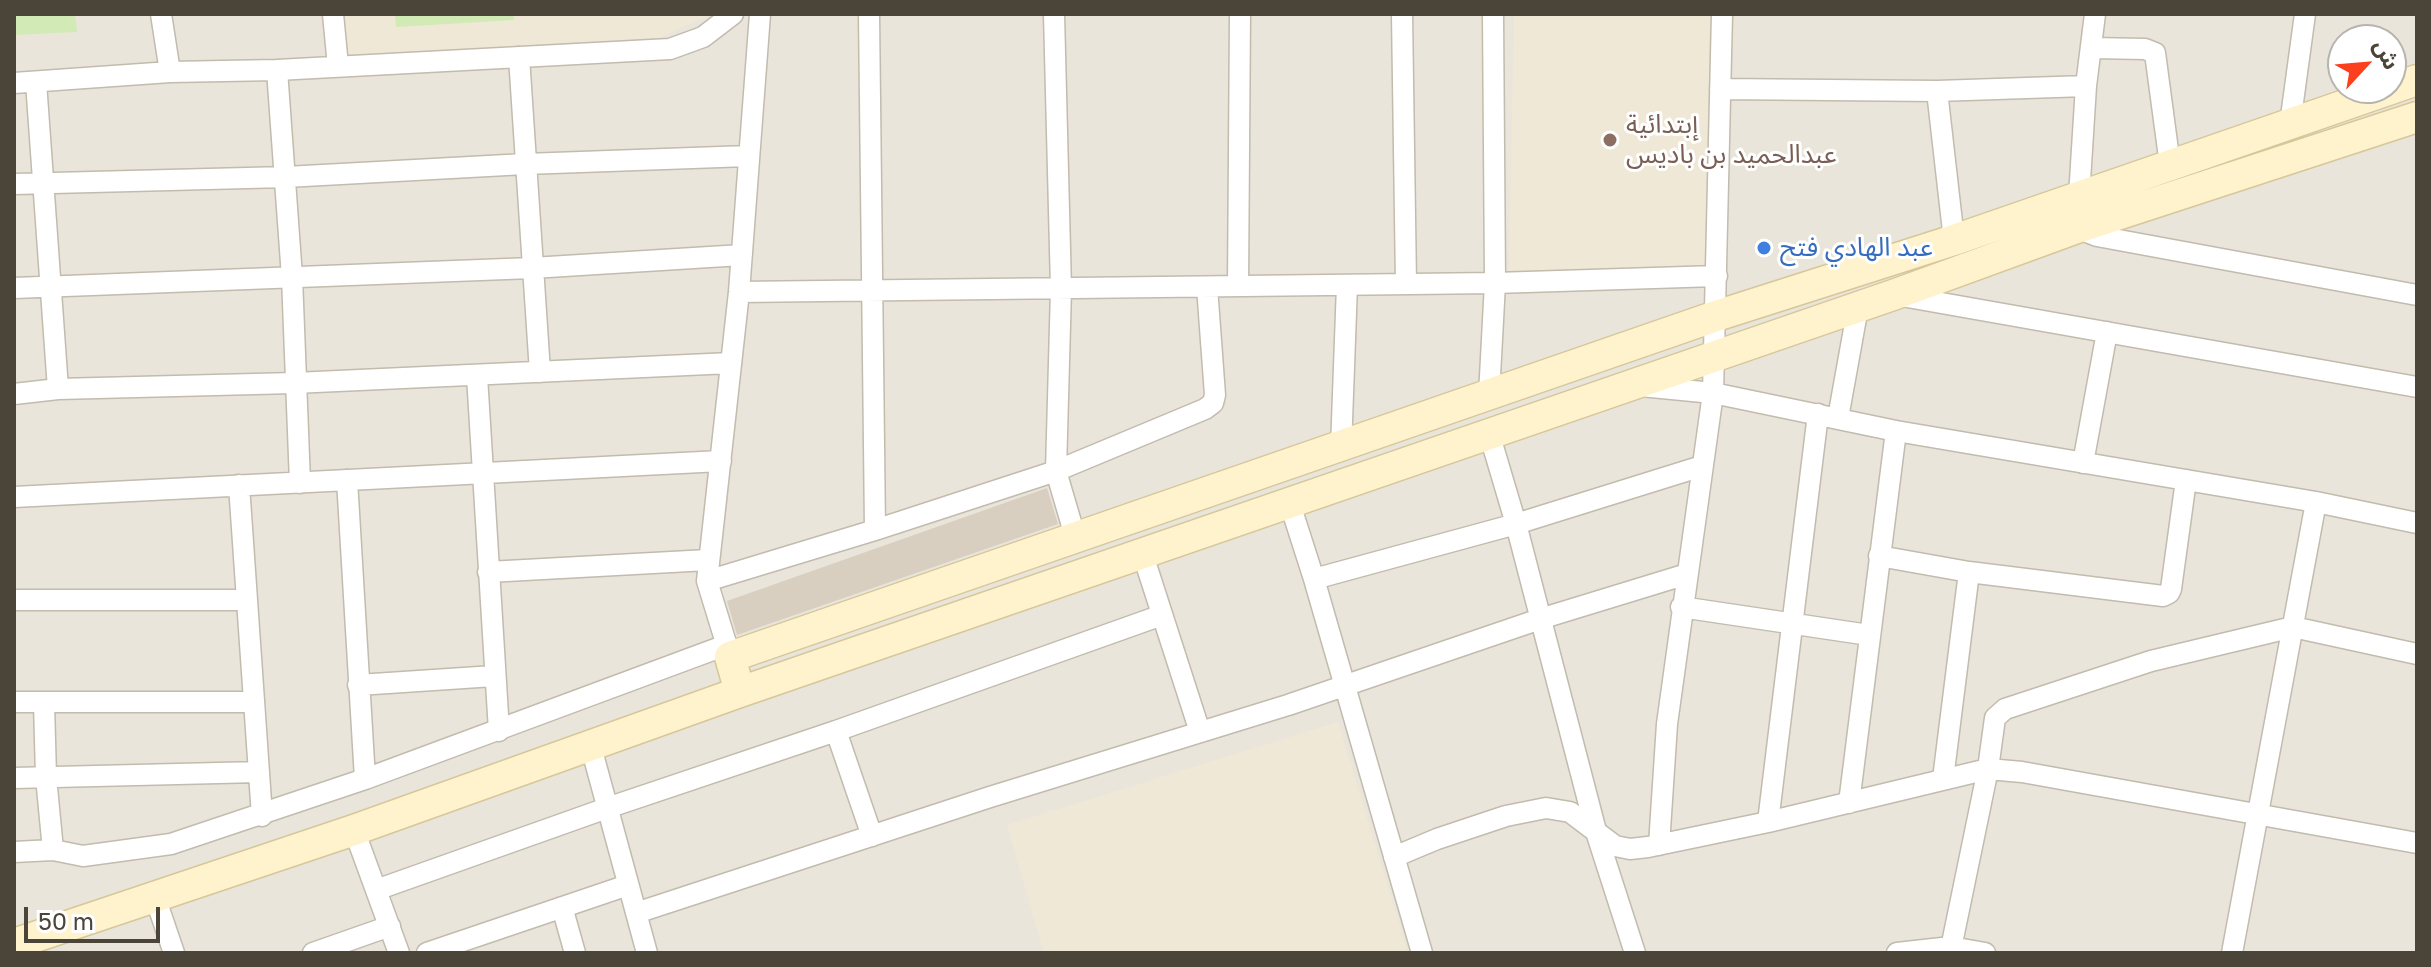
<!DOCTYPE html>
<meta charset="utf-8">
<style>
body{margin:0}
#map{position:relative;width:2431px;height:967px;overflow:hidden;background:#f6f3ec;font-family:"Golos Text","Noto Sans Arabic",sans-serif}
canvas{display:block}
.frame{position:absolute;inset:0;border:16px solid #4b4439;pointer-events:none}
.north{position:absolute;left:2327px;top:24px;width:80px;height:80px;box-sizing:border-box;background:#fff;border:2px solid #b7b4b0;border-radius:50%;rotate:64deg;font-size:22px;font-weight:700;line-height:32px;text-align:center;color:#4b4439}
.north::after{content:'';display:block;margin:auto;width:28px;height:36px;background:#fc3f1d;clip-path:polygon(50% 0,100% 100%,50% 72%,0 100%)}
.scale{position:absolute;left:24px;top:907px;width:136px;height:36px;box-sizing:border-box;border:4px solid #4b4439;border-top:0;padding-left:10px;font-size:24px;line-height:28px;white-space:nowrap;color:#4b4439;-webkit-text-stroke:6px #fff;paint-order:stroke}
</style>
<div id="map">
<canvas width="2431" height="967"></canvas>
<div class="frame"></div>
<div class="north">ش</div>
<div class="scale">50 m</div>
</div>
<script>
const g = document.querySelector('canvas').getContext('2d');
g.lineJoin = 'round';
function fill(path, color) {
  g.fillStyle = color;
  g.fill(path, 'evenodd');
}
function shape(rows) {
  const path = new Path2D();
  for (const r of rows) {
    path.moveTo(r[0], r[1]);
    for (let i = 2; i < r.length; i += 2) path.lineTo(r[i], r[i + 1]);
  }
  return path;
}
function stroke(path, color, width, dash) {
  g.strokeStyle = color;
  g.lineWidth = width;
  g.lineCap = dash ? 'butt' : 'round';
  g.setLineDash(dash || []);
  g.stroke(path);
}
function drawText(font, color, halo, rows, align = 'center') {
  g.font = font + ' "Golos Text","Noto Sans Arabic",sans-serif';
  g.lineWidth = 6;
  g.setLineDash([]);
  g.textBaseline = 'middle';
  g.strokeStyle = halo;
  g.fillStyle = color;
  for (const [text, x, y, turn = 0] of rows) {
    g.save();
    g.translate(x, y);
    g.rotate((+turn || 0) * Math.PI / 180);
    g.textAlign = isNaN(turn) ? turn : align;
    if (halo) g.strokeText(text, 0, 0);
    g.fillText(text, 0, 0);
    g.restore();
  }
}
fill(shape([
 [14,14,2417,14,2417,953,14,953],
 [2343,40,2391,40,2391,88,2343,88]
]), '#eae5da');
fill(shape([
 [342,14,711,14,655,40,345,63],
 [1514,14,1710,14,1705,266,1509,271],
 [1338,722,1408,953,1044,953,1007,825]
]), '#efe8d6');
fill(shape([
 [14,14,75,14,77,32,14,35],
 [395,14,513,14,514,20,396,27]
]), '#d2eab5');
fill(shape([
 [1047,488,1058,524,737,635,727,601]
]), '#d8cfc1');
const street = shape([
 [161,14,170,72],
 [333,14,338,66],
 [869,14,875,530],
 [1054,14,1061,289,1056,471,1075,536],
 [1402,14,1406,284],
 [2095,14,2086,86,2077,228,2097,236,2417,295],
 [2092,48,2145,49,2155,53,2170,165],
 [519,57,540,372],
 [277,70,292,277,300,483],
 [36,82,58,389],
 [14,83,170,72,277,70,670,49,703,37,733,14],
 [1720,89,1937,91,2086,86],
 [1937,91,1954,240],
 [2290,124,2305,14],
 [14,184,286,177,525,164,748,156],
 [1238,285,1240,14],
 [14,288,532,268,742,255],
 [739,292,1495,283,1717,276],
 [1896,295,2417,387],
 [477,376,499,731],
 [1641,386,1713,393,1896,431,2316,502,2417,523],
 [14,394,58,389,294,383,731,363],
 [1489,395,1495,283,1493,14],
 [1838,418,1858,307],
 [1489,433,1516,524,1597,835,1635,953],
 [1341,448,1347,285],
 [2083,463,2107,332],
 [347,480,365,779],
 [239,485,262,816],
 [14,497,721,461],
 [1289,501,1314,579,1422,953],
 [1142,552,1200,732],
 [1879,556,1969,572,2163,596,2169,593,2171,589,2186,480],
 [488,572,708,560],
 [1314,579,1516,524,1702,466],
 [707,581,875,530,1056,471,1205,409,1213,403,1215,395,1207,287],
 [14,600,247,600],
 [1681,607,1869,635],
 [730,656,707,581,739,292,760,14],
 [358,685,494,676],
 [14,702,254,702],
 [836,731,1162,615],
 [591,747,647,953],
 [14,778,259,772],
 [1943,779,1969,572],
 [1849,803,1896,431],
 [1768,822,1818,414],
 [354,830,399,953],
 [1659,845,1667,724,1713,393,1722,14],
 [53,850,83,856,171,844,365,779,726,645],
 [14,852,53,850,46,777,44,703],
 [1394,857,1437,839,1506,816,1546,808,1570,812,1615,846,1630,849,1648,847,1768,822,1988,769,2022,772,2417,843],
 [376,890,607,808,836,731,872,836],
 [155,897,174,953],
 [562,907,575,953],
 [636,913,990,797,1288,705,1540,619,1687,574],
 [313,953,390,926],
 [427,953,628,885],
 [1897,953,1951,947,1985,953],
 [1950,953,1988,769,1995,718,2005,709,2151,661,2293,627,2417,654],
 [2232,953,2316,502]
]);
const secondary = shape([
 [740,692,730,657,1716,316,1954,240,2417,80],
 [14,944,354,830,740,692,1893,295,2077,228,2417,117]
]);
stroke(street, '#c2bbae', 23);
stroke(secondary, '#d6c79b', 33);
stroke(street, '#fff', 20);
stroke(secondary, '#fff3cd', 30);
for (const [x, y, r, color] of [
 [1610,140,8,"#8d6e63"],
 [1764,248,8,"#3f7fe0"]
]) {
  const dot = new Path2D();
  dot.arc(x, y, r, 0, 2 * Math.PI);
  g.fillStyle = color;
  g.fill(dot);
  stroke(dot, '#fff', 3);
}
drawText('26px', '#785e54', '#fff', [
 ["إبتدائية",1626,125],
 ["عبدالحميد بن باديس",1626,155]
], 'left');
drawText('26px', '#366cbe', '#fff', [
 ["عبد الهادي فتح",1780,248]
], 'left');
</script>
